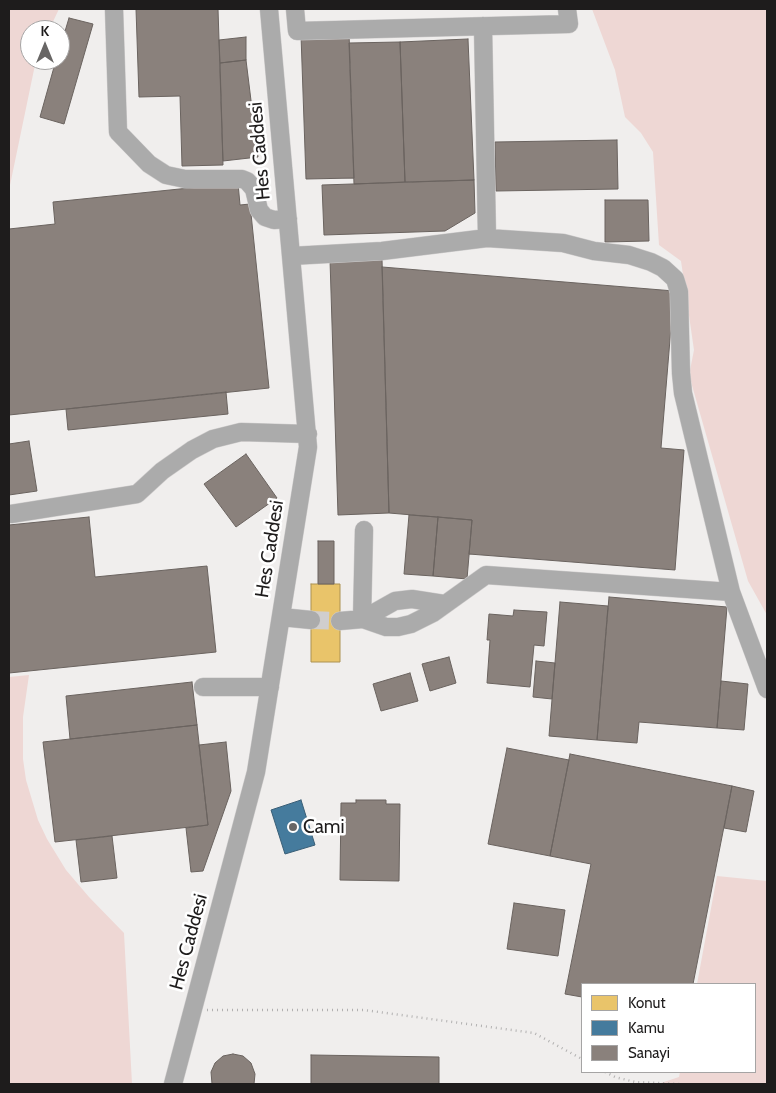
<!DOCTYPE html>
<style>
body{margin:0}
#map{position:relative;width:776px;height:1093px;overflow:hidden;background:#f0eeed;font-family:Cabin,sans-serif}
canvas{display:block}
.frame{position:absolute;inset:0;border:10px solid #1e1c1c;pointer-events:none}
.legend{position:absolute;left:581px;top:983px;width:175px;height:90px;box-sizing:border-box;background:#fff;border:1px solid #a5a4a4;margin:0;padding:6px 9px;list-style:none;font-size:15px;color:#1e1c1c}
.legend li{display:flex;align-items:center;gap:10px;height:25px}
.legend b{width:25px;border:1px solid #a5a4a4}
.north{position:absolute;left:20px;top:20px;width:50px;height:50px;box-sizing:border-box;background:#fff;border:1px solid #a5a4a4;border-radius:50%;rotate:0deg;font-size:14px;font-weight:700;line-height:20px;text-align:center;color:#1e1c1c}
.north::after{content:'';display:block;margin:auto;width:18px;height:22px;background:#686665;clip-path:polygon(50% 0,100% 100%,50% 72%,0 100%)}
</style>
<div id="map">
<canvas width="776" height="1093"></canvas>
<div class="frame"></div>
<ul class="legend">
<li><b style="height:14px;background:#e9c46a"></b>Konut</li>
<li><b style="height:14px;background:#457b9d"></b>Kamu</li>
<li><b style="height:14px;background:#8a817c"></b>Sanayi</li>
</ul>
<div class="north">K</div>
</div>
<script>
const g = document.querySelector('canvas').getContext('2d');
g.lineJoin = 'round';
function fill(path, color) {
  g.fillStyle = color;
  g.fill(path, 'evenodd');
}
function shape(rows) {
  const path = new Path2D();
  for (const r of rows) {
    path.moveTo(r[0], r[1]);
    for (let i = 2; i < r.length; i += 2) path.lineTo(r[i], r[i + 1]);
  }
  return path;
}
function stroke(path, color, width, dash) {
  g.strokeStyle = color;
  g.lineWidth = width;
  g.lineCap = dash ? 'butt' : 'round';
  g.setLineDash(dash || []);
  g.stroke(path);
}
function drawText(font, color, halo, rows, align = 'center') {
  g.font = font + ' Cabin,sans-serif';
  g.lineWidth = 5;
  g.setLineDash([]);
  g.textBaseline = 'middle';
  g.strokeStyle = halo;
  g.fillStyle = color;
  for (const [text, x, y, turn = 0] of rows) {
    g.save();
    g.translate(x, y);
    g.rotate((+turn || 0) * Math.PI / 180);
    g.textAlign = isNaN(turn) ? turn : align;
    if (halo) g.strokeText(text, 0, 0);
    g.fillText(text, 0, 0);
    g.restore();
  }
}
fill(shape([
 [9,9,59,9,49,30,30,30,30,60,36,60,9,190],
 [592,9,767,9,767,615,748,581,689,375,694,350,681,261,659,245,653,152,641,133,625,117,615,70],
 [29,675,23,717,23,759,26,780,38,820,47,839,66,870,89,897,124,933,132,1084,9,1084,9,677],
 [717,876,767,881,767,1084,658,1084,679,1077,680,1072,755,1072,755,984,697,984]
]), '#eed7d4');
const homes = shape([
 [311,584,340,584,340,662,311,662,311,584]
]);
fill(homes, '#e9c46a');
stroke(homes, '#ac9253', 1);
const public = shape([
 [301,800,315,845,285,854,271,810,301,800]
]);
fill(public, '#457b9d');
stroke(public, '#395e76', 1);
const industry = shape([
 [136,9,218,9,223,165,182,166,180,96,139,97,136,9],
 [69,18,93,24,64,124,40,117,56,60,60,60,60,48,69,18],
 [349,33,354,178,306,179,301,35,349,33],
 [246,37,246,60,220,63,219,40,246,37],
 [468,39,474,180,405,182,400,42,468,39],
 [400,42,405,182,354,184,349,43,400,42],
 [246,60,258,157,223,161,220,63,246,60],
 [617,140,618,189,496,191,495,142,617,140],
 [474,180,475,213,445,231,324,235,322,185,474,180],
 [238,183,240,205,250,204,269,388,9,415,9,229,55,224,53,202,238,183],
 [605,200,648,200,649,241,605,242,605,200],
 [382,259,389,513,338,515,330,260,382,259],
 [382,267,674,291,661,448,684,450,675,570,469,554,472,520,389,513,382,267],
 [226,392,228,414,68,430,66,409,226,392],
 [29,441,37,491,9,495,9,444,29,441],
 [246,454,277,498,236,527,204,484,246,454],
 [409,515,438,517,433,576,404,574,409,515],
 [89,517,95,577,207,566,216,652,9,673,9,525,89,517],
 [438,517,472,520,467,579,433,576,438,517],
 [318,541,334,541,334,584,318,584,318,541],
 [609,597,727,607,717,728,639,722,637,743,597,740,609,597],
 [560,602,608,606,597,740,549,736,560,602],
 [514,610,547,612,544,646,534,645,530,687,487,683,490,640,487,640,489,614,513,616,514,610],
 [449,657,456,683,430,691,422,664,449,657],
 [536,661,555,663,552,699,533,697,536,661],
 [410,673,418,701,381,711,373,684,410,673],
 [721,681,748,684,744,730,717,728,721,681],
 [192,682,197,725,70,739,66,696,192,682],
 [197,725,208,825,55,842,43,742,197,725],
 [226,742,231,791,203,871,191,872,186,828,208,825,199,745,226,742],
 [507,748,569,760,550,856,488,844,507,748],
 [570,754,732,786,693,984,582,984,582,997,565,994,591,864,550,856,570,754],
 [732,786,754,791,746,832,724,828,732,786],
 [356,800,386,800,386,804,400,804,399,881,340,880,341,803,356,803,356,800],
 [112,836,117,878,81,882,76,840,112,836],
 [514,903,565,910,558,956,507,949,514,903],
 [233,1054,243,1056,251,1063,255,1074,254,1084,212,1084,211,1072,215,1063,223,1056,233,1054],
 [311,1055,439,1057,439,1084,311,1084,311,1055]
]);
fill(industry, '#8a817c');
stroke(industry, '#6a635f', 1);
stroke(shape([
 [311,620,340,621]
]), '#d0cece', 18, [18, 9]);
const minor = shape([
 [114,9,118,132,149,164,166,175,185,179,242,179,247,181,254,189,259,210,265,217,274,220,288,219],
 [295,9,297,31,569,24,567,9],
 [487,238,563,243,594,251,629,255,651,262,663,268,675,279,679,292,681,373,683,393,731,592],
 [291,256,382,251,487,238,483,26],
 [11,514,137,494,162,471,192,450,213,439,241,432,308,434],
 [281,617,311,620],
 [362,619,364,530],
 [363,619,395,601,412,599,444,604],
 [340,621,363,619,386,627,398,627,411,624,433,613,486,575,731,592,767,689],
 [203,687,270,687],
 [173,1084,256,772,308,447,269,9]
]);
stroke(minor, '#cecccc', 19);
stroke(shape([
 [207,1010,364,1010,534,1033,582,1059],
 [605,1072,615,1077,635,1082,681,1084]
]), '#b2b1b1', 2.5, [1, 4]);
stroke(minor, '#ababab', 18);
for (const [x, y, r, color] of [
 [293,827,5,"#686665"]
]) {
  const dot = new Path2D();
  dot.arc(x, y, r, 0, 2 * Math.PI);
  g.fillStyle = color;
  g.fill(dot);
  stroke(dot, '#fff', 2);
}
drawText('19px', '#1e1c1c', '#fff', [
 ["Hes Caddesi",260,151,-95],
 ["Hes Caddesi",270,549,-81],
 ["Hes Caddesi",189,942,-75]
]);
drawText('19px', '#1e1c1c', '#fff', [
 ["Cami",303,827]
], 'left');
</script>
